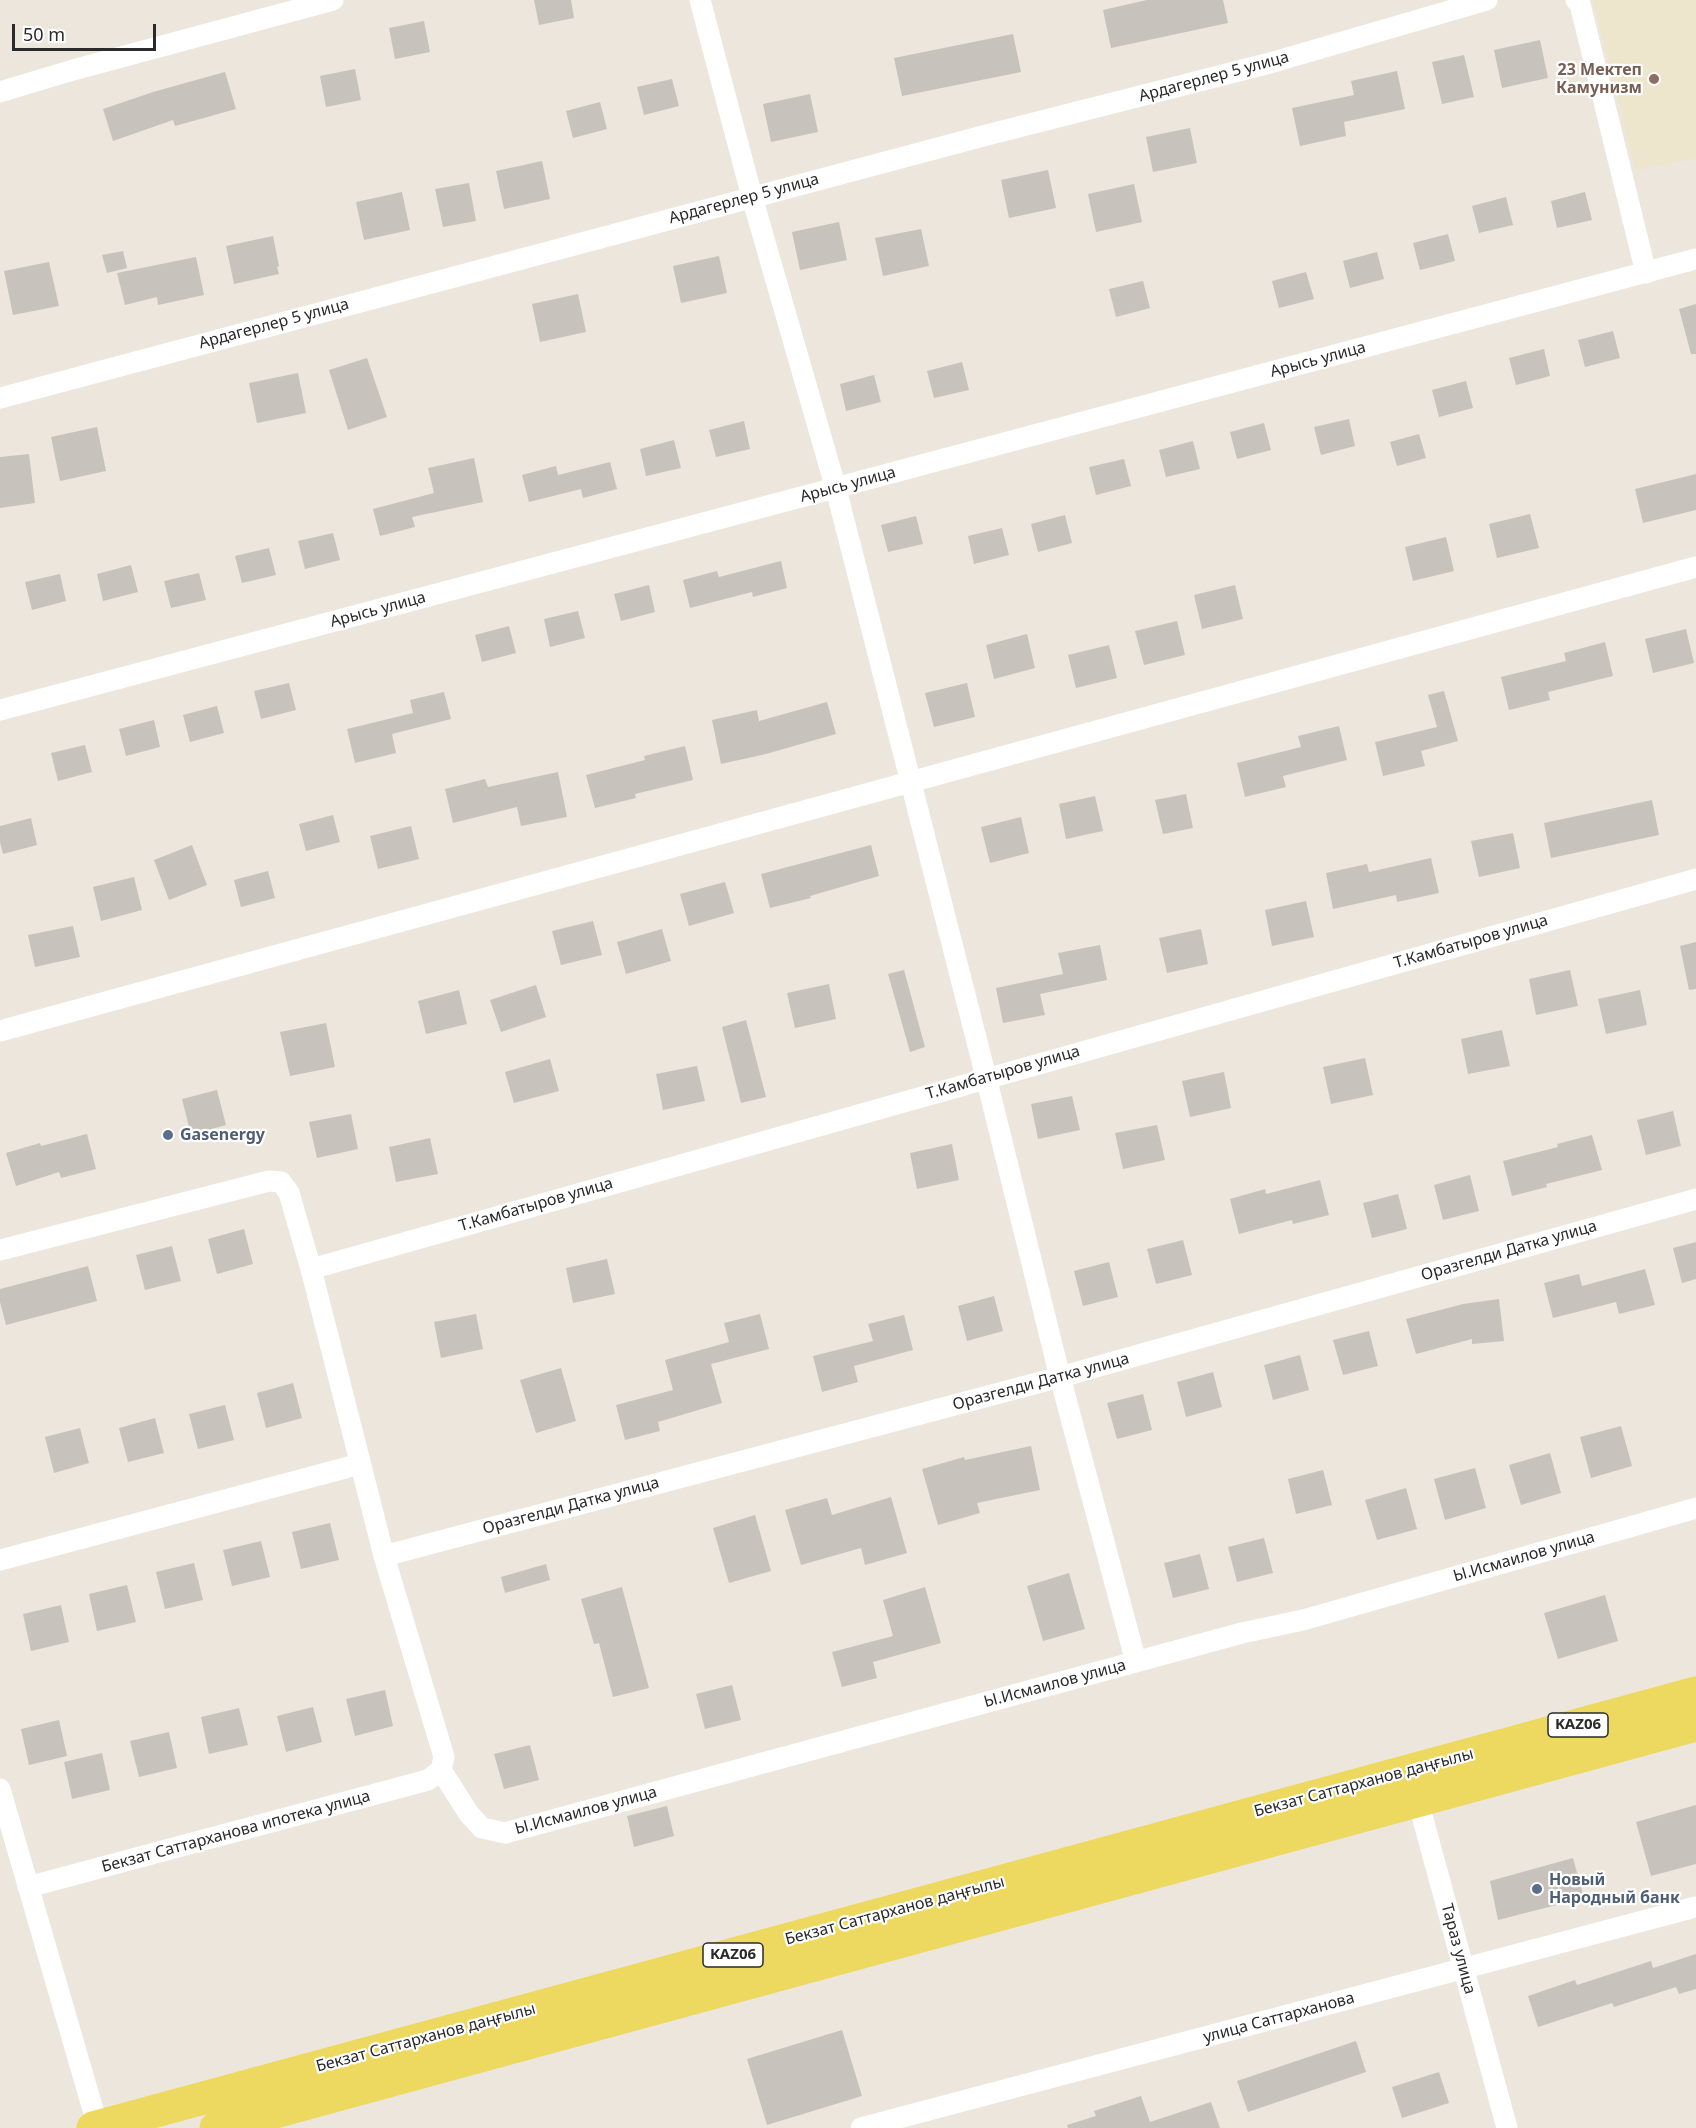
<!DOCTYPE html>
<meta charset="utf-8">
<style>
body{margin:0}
#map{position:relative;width:1696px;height:2128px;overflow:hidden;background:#ece6dc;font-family:"Noto Sans",sans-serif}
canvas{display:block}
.scale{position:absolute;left:12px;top:24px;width:144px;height:27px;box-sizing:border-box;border:3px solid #2a2a2a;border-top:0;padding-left:8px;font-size:18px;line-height:21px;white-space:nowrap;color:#2a2a2a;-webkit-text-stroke:4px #fff;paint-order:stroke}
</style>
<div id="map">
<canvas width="1696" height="2128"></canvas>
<div class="scale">50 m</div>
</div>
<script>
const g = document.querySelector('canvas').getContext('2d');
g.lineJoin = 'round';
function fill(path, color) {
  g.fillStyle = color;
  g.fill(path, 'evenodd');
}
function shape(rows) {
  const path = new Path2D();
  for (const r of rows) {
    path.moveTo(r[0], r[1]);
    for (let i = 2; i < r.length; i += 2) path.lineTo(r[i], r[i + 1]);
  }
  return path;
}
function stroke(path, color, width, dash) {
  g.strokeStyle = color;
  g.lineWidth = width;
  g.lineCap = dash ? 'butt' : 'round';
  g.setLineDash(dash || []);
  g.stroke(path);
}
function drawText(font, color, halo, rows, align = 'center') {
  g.font = font + ' "Noto Sans",sans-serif';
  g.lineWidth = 4.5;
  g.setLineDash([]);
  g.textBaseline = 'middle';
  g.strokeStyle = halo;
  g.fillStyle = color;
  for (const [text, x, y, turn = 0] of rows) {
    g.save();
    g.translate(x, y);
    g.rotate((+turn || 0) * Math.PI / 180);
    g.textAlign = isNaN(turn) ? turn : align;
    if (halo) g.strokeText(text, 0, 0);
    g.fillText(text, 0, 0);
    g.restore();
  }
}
fill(shape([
 [1593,0,1696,0,1696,158,1636,170]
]), '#ede5cc');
fill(shape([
 [534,0,571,0,574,18,539,25],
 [1147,0,1223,0,1228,23,1111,48,1103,10],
 [424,21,430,52,395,59,389,28],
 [1013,34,1021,72,902,96,894,58],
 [1540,40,1548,78,1502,88,1494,50],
 [1464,55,1474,97,1442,104,1432,62],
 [355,69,361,100,326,107,320,76],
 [1397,71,1405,109,1344,122,1346,136,1300,146,1292,108,1354,95,1351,81],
 [225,72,236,109,175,126,173,120,113,141,103,109,153,92],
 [672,79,679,106,644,115,637,87],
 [810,94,818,132,771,142,763,104],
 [600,102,607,129,573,138,566,111],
 [1190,128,1197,163,1153,172,1146,137],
 [542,161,550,199,504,209,496,171],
 [1048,170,1056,208,1009,218,1001,180],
 [469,183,476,221,443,227,435,189],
 [1134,184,1142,222,1096,232,1088,194],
 [402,192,410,230,364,240,356,202],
 [1585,192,1592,220,1557,228,1551,201],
 [1506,197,1513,225,1479,233,1472,206],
 [839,222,847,260,800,270,792,232],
 [921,229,929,266,883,276,875,238],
 [1448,234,1455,261,1420,270,1413,243],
 [273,236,279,266,277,267,279,274,234,284,226,246],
 [123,251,127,268,107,273,102,255],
 [1377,252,1384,279,1350,288,1343,261],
 [719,256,727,293,681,303,673,266],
 [196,257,204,295,158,305,157,297,125,305,117,273],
 [49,262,59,306,13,315,4,271],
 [1306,272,1314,299,1279,308,1272,281],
 [1143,281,1150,308,1116,317,1109,289],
 [578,294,586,332,540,342,532,304],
 [1696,304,1696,354,1691,354,1679,309],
 [1613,331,1620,358,1585,367,1578,340],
 [1544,349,1550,376,1516,385,1509,358],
 [367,358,387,417,348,430,329,370],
 [962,362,969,390,934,398,927,371],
 [298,373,306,413,257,423,249,383],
 [874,375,881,402,846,411,840,384],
 [1466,381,1473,408,1439,417,1432,390],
 [1349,419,1355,446,1321,455,1314,427],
 [744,421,750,449,716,457,709,430],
 [1264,423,1271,450,1237,459,1230,432],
 [97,427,106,471,60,481,51,437],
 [1419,434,1426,458,1397,466,1390,442],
 [674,440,681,468,646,476,640,449],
 [1193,441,1200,469,1166,477,1159,450],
 [29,454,35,503,0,508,0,457],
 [474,458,483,502,412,517,415,527,380,536,373,509,434,493,428,468],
 [1124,459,1131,486,1096,495,1089,467],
 [610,462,617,489,583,498,581,489,529,502,522,475,556,466,558,475],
 [1696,474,1696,510,1643,523,1635,489],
 [1530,514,1539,548,1497,558,1489,524],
 [1065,515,1072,543,1038,552,1031,524],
 [916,516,923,544,888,552,881,525],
 [1002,528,1009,555,974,564,968,536],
 [333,533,340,560,305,569,298,541],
 [1446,537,1454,571,1413,581,1405,547],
 [269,548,276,575,242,583,235,556],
 [781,561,787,588,753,597,752,592,690,608,683,580,717,571,719,577],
 [131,565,138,592,103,601,97,574],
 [199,573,206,600,171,608,164,581],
 [60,574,66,601,32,610,25,582],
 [649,585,655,612,621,621,614,594],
 [1235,585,1243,619,1202,629,1194,595],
 [578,611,585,638,550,647,544,619],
 [1177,621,1185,655,1144,665,1135,631],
 [509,626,516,653,482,662,475,635],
 [1686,629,1694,663,1653,673,1645,639],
 [1027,634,1035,668,994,679,986,645],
 [1605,642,1613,676,1548,692,1550,700,1509,710,1501,677,1566,661,1564,653],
 [1109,645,1117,678,1076,688,1068,655],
 [289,683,296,710,261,719,254,691],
 [967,683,975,717,934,727,925,693],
 [1444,691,1458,741,1421,751,1425,766,1383,776,1375,742,1437,727,1428,695],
 [444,692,451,719,392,734,396,753,355,763,347,729,413,713,410,700],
 [827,702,836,734,766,754,721,764,712,720,757,710,759,721],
 [217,706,224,733,190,742,183,715],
 [154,720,160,747,126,756,119,729],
 [1339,726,1347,760,1283,776,1286,787,1245,797,1237,763,1301,747,1298,736],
 [85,745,92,772,58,781,51,753],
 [685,746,693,780,635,794,636,798,595,808,586,775,645,760,644,756],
 [558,772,567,817,521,826,517,807,453,823,445,789,485,779,488,787],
 [1186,794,1193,828,1163,834,1155,800],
 [1095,796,1103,831,1066,839,1059,804],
 [1652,800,1659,835,1551,858,1544,823],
 [333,815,340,842,306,851,299,824],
 [1021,817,1029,853,990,863,981,827],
 [31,818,37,845,3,854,0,842,0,826],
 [411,826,419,859,378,869,370,836],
 [1513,833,1520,868,1479,877,1471,841],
 [192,845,207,885,169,900,154,860],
 [871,845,879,876,810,896,811,898,770,908,761,874],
 [1431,858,1439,893,1397,902,1396,895,1333,909,1326,873,1367,864,1369,872],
 [268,871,275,898,241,907,234,880],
 [134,877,142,910,101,921,93,887],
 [725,882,734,913,689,926,680,894],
 [1306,901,1314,937,1272,946,1265,910],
 [593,921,602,955,561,965,552,931],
 [73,926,80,957,35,967,28,935],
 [662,929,671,961,626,974,617,942],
 [1201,929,1208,964,1167,973,1159,938],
 [1696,942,1696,989,1689,990,1680,946],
 [1100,945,1107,980,1040,994,1045,1015,1003,1023,996,988,1063,974,1058,953],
 [904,970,925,1047,910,1052,888,974],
 [1570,970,1578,1006,1536,1015,1529,979],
 [829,984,836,1019,795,1028,787,993],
 [536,985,546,1017,501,1032,490,1000],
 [459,990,467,1024,426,1034,418,1001],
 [1640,990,1647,1025,1606,1034,1598,999],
 [746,1020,766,1097,741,1103,722,1027],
 [326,1023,335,1067,290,1076,280,1032],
 [1502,1030,1510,1066,1468,1074,1461,1039],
 [1365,1058,1373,1095,1331,1104,1323,1067],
 [550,1059,559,1091,514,1103,505,1072],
 [697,1066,705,1101,663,1110,656,1074],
 [1224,1072,1231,1108,1190,1117,1182,1081],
 [217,1090,226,1125,191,1135,182,1099],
 [1072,1096,1080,1130,1038,1139,1031,1104],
 [1673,1111,1681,1146,1646,1155,1637,1120],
 [351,1114,358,1149,317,1158,309,1122],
 [1157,1125,1165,1160,1123,1169,1115,1133],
 [87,1134,96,1169,61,1178,59,1172,16,1186,6,1153,40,1143,41,1146],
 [1592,1135,1602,1170,1546,1184,1547,1187,1512,1196,1503,1161,1558,1147,1557,1144],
 [430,1138,438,1174,396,1182,389,1147],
 [952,1144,959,1180,917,1189,910,1153],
 [1470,1175,1479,1211,1443,1220,1434,1185],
 [1320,1180,1329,1215,1293,1224,1292,1220,1239,1234,1230,1199,1265,1189,1266,1194],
 [1398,1194,1407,1229,1372,1238,1363,1203],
 [244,1229,253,1264,217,1274,208,1239],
 [1183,1240,1192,1275,1156,1284,1147,1249],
 [1696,1242,1696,1279,1682,1283,1673,1248],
 [172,1246,181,1281,145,1290,136,1255],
 [607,1259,615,1294,573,1303,566,1268],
 [1109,1262,1118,1297,1083,1306,1074,1271],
 [88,1266,97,1301,6,1325,0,1302,0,1289],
 [1645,1269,1655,1305,1619,1314,1616,1302,1553,1318,1544,1283,1579,1274,1582,1286],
 [994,1296,1003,1331,967,1341,958,1306],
 [1499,1299,1504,1341,1472,1344,1472,1339,1416,1354,1406,1319,1463,1304],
 [476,1314,483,1349,441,1358,434,1322],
 [760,1314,769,1349,711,1364,722,1403,658,1422,660,1431,625,1440,616,1405,673,1390,665,1360,729,1342,724,1323],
 [904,1315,913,1350,854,1366,858,1382,822,1392,813,1356,873,1341,868,1324],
 [1369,1331,1378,1366,1343,1375,1333,1340],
 [1300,1355,1309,1390,1273,1400,1264,1365],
 [561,1368,576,1421,536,1433,520,1380],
 [1213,1372,1222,1407,1186,1417,1177,1382],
 [293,1383,302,1418,266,1428,257,1393],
 [1143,1394,1152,1430,1117,1439,1107,1403],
 [225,1405,234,1440,198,1449,189,1414],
 [155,1418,164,1453,128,1462,119,1428],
 [1621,1426,1632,1466,1591,1478,1580,1437],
 [80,1428,89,1463,54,1473,45,1437],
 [1031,1446,1040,1490,977,1503,980,1513,938,1525,922,1469,964,1457,965,1460],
 [1550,1453,1561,1493,1521,1505,1509,1465],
 [1475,1468,1486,1508,1445,1520,1434,1479],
 [1323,1470,1332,1505,1296,1514,1288,1479],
 [1406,1488,1417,1529,1377,1540,1365,1500],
 [891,1497,907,1553,865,1565,861,1548,801,1565,785,1510,827,1498,832,1515],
 [755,1515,771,1571,729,1583,713,1528],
 [330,1523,339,1560,301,1569,292,1532],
 [1264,1538,1273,1573,1237,1582,1228,1547],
 [261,1541,270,1577,232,1586,223,1550],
 [1200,1554,1209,1589,1173,1598,1164,1563],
 [194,1563,203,1600,165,1609,156,1572],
 [546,1564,550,1580,505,1593,501,1577],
 [1069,1573,1085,1629,1043,1641,1027,1586],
 [127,1585,136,1622,97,1631,89,1594],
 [622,1587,649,1688,613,1697,599,1643,594,1644,581,1599],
 [925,1587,941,1643,873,1662,877,1678,842,1687,832,1652,893,1636,883,1600],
 [1605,1595,1618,1641,1558,1659,1544,1613],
 [61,1605,69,1642,31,1651,23,1614],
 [732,1685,741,1720,705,1729,696,1694],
 [385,1690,393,1726,355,1736,346,1699],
 [313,1707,322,1742,286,1752,277,1716],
 [239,1708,248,1745,209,1754,201,1717],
 [59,1720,67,1756,29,1765,21,1729],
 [169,1732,177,1768,139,1777,130,1741],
 [530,1745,539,1780,504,1789,494,1754],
 [102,1753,110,1790,72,1799,64,1762],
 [1696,1805,1696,1864,1651,1876,1636,1822],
 [667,1806,674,1836,634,1847,627,1816],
 [1573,1858,1584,1898,1498,1920,1490,1881],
 [1696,1954,1696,1989,1679,1994,1676,1987,1614,2007,1612,2003,1538,2027,1528,1996,1575,1980,1577,1985,1651,1961,1653,1968],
 [842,2030,862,2096,767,2125,747,2059],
 [1356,2041,1366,2072,1248,2112,1237,2081],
 [1439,2072,1449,2103,1402,2118,1392,2087],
 [1141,2096,1150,2122,1211,2102,1220,2128,1068,2128,1067,2125,1096,2116,1094,2111]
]), '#c7c3bc');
stroke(shape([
 [700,0,752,197,836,489,986,1077,1060,1377,1136,1662],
 [1576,0,1580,4,1646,273],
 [0,92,73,70,333,0],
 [0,398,983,136,1270,63,1487,0],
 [0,710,1696,259],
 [0,1031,1696,567],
 [0,1250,269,1181,281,1182,289,1193,311,1269,384,1556,444,1757,441,1770],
 [311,1269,1696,879],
 [384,1556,1060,1377,1696,1199],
 [0,1560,360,1464],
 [441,1770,469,1814,482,1828,505,1833,1242,1633,1303,1620,1696,1508],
 [0,1789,98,2127],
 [1415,1790,1507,2128],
 [28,1887,428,1780,441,1770],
 [861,2128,1696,1907]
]), '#fff', 21);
stroke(shape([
 [93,2128,1696,1693],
 [216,2128,1696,1725]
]), '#edd960', 33);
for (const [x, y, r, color] of [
 [1654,79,6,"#8d6e63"],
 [168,1135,6,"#5c6f8a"],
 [1537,1889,6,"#5c6f8a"]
]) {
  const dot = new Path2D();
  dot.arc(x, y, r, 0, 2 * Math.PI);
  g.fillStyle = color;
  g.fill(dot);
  stroke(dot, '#fff', 2);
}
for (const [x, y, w] of [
 [1578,1725,60],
 [733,1955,60]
]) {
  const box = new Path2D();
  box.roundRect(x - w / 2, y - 12, w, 24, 4.5);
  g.fillStyle = '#fff';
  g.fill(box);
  stroke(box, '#2a2a2a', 1.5);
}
drawText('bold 15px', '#2a2a2a', null, [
 ["KАZ06",1578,1725],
 ["KАZ06",733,1955]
]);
drawText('bold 16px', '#785e54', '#fff', [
 ["23 Мектеп",1642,70],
 ["Камунизм",1642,88]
], 'right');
drawText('16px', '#2a2a2a', '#fff', [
 ["Ардагерлер 5 улица",1214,77,-15],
 ["Ардагерлер 5 улица",744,199,-15],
 ["Ардагерлер 5 улица",274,324,-15],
 ["Арысь улица",1318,360,-15],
 ["Арысь улица",848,485,-15],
 ["Арысь улица",378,610,-15],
 ["Т.Камбатыров улица",1471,942,-16],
 ["Т.Камбатыров улица",1003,1073,-16],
 ["Т.Камбатыров улица",536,1205,-16],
 ["Оразгелди Датка улица",1509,1251,-16],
 ["Оразгелди Датка улица",1041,1382,-15],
 ["Оразгелди Датка улица",571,1506,-15],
 ["Ы.Исмаилов улица",1524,1557,-16],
 ["Ы.Исмаилов улица",1055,1684,-15],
 ["Бекзат Саттарханов даңғылы",1364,1783,-15],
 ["Ы.Исмаилов улица",586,1811,-15],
 ["Бекзат Саттарханова ипотека улица",236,1832,-15],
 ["Бекзат Саттарханов даңғылы",895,1911,-15],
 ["Тараз улица",1458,1949,75],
 ["улица Саттарханова",1279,2018,-15],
 ["Бекзат Саттарханов даңғылы",426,2038,-15]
]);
drawText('bold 16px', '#4e5e75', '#fff', [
 ["Gasenergy",180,1135],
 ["Новый",1549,1880],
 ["Народный банк",1549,1898]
], 'left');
</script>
